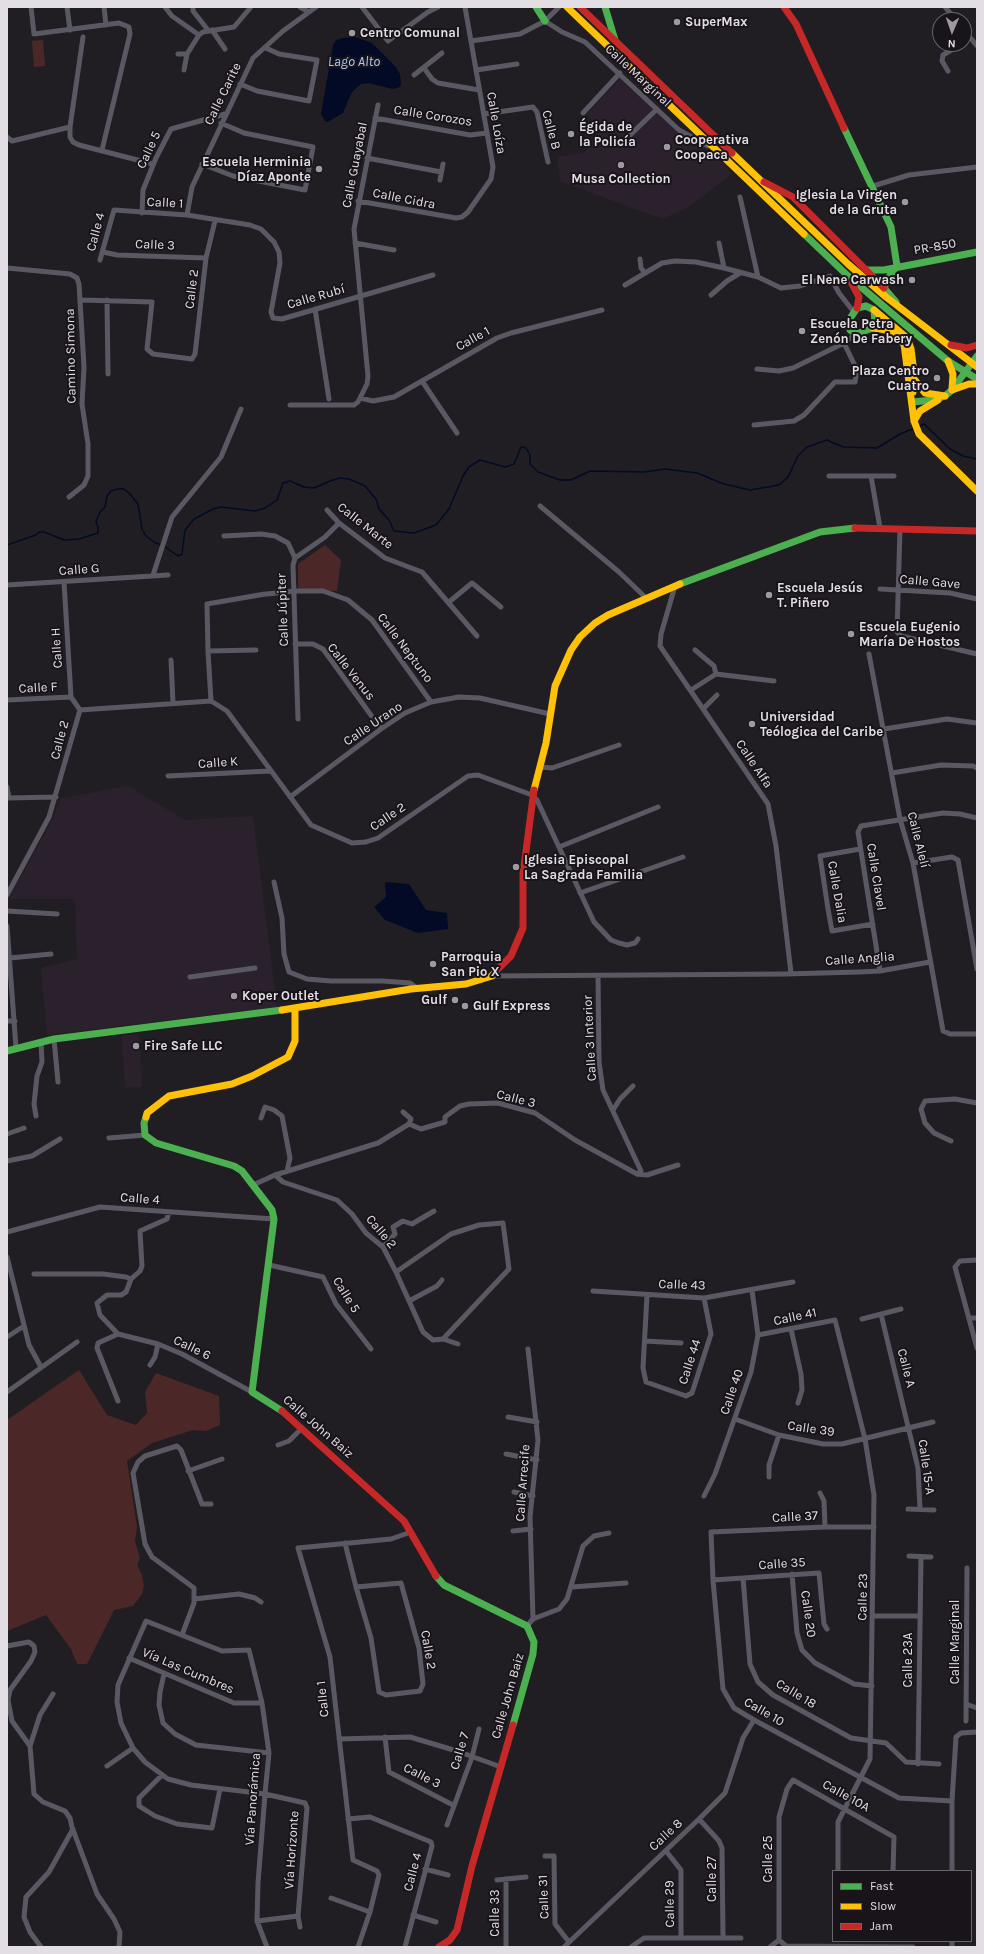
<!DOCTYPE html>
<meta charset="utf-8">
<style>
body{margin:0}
#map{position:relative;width:984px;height:1954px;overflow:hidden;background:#211e23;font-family:Karla,sans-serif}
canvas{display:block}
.frame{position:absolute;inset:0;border:8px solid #e2dee3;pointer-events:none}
.legend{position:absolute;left:832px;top:1870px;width:140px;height:72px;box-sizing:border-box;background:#19141a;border:1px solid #69656a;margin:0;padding:5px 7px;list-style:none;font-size:12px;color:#e2dee3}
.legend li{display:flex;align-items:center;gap:8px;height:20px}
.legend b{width:20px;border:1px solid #69656a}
.north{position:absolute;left:932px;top:12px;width:40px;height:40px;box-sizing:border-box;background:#19141a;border:1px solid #69656a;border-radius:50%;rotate:182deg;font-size:11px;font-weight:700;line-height:16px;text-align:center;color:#e2dee3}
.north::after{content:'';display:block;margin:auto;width:14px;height:18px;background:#9e9ba0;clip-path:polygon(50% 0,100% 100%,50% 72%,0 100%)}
</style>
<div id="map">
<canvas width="984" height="1954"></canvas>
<div class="frame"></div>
<ul class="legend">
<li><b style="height:5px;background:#4caf50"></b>Fast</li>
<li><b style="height:5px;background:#ffc107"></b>Slow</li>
<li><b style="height:5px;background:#c62828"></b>Jam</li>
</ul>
<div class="north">N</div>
</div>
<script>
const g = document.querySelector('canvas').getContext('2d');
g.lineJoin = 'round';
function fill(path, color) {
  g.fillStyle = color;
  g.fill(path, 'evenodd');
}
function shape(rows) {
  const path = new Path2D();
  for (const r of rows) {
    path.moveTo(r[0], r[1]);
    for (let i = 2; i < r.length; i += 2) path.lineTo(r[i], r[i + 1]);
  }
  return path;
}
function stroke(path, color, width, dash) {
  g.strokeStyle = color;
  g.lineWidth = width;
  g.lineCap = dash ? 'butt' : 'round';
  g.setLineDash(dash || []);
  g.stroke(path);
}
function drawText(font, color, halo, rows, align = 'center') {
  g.font = font + ' Karla,sans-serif';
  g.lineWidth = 4;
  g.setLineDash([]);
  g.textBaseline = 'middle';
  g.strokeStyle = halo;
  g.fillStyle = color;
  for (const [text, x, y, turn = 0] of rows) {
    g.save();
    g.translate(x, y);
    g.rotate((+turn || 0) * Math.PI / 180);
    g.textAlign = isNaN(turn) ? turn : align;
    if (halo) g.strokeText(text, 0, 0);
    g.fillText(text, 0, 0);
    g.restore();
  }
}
fill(shape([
 [620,79,692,144,713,152,732,174,689,207,662,219,560,181,557,157,585,153,601,129,587,114],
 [128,786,185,820,253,816,277,1007,47,1035,41,968,77,959,75,899,9,899,53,818,61,798],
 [139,1034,142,1087,125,1088,122,1036]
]), '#2a212c');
fill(shape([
 [43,40,45,66,34,67,32,41],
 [325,545,341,560,337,591,300,590,298,587,298,564],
 [79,1370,107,1415,136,1425,147,1413,145,1392,156,1373,219,1396,220,1425,206,1431,193,1430,152,1443,127,1461,137,1527,135,1541,140,1558,137,1565,142,1575,144,1586,142,1594,133,1606,114,1610,87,1664,77,1664,71,1649,46,1615,7,1631,7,1420]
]), '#4c2727');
fill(shape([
 [355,37,372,43,396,67,400,74,401,83,400,87,393,89,368,83,361,84,352,92,343,113,328,122,325,121,321,114,333,45,336,40,343,38],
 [385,882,409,884,426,910,447,913,448,929,418,933,385,920,374,907,386,897]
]), '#030a25');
stroke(shape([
 [918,427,924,424,950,449,963,456,977,459],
 [7,545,36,535,39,532,44,532,64,540,79,539,98,533,98,527,96,522,100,512,105,507,107,496,111,491,117,489,124,489,129,493,138,504,142,529,146,536,154,542,161,545],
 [164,546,178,556,182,554,185,530,194,519,213,509,221,507,255,511,265,508,277,500,283,483,290,481,304,487,314,488,330,481,340,478,349,479,365,486,376,499,379,509,389,520,394,531,414,533,436,525,449,509,463,476,469,467,480,460,505,467,514,464,521,447,526,448,530,455,530,464,538,472,560,480,571,480,590,471,644,472,665,469,697,473,724,484,750,490,779,485,788,477,798,456,807,447,827,440,843,447,877,448,900,434,915,428]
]), '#030a25', 1.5);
stroke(shape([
 [31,7,34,34,119,23,129,27,130,34,102,150],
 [67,7,70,30],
 [104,7,106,25],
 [165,7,172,16,199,35],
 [193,7,193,11,208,30],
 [300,7,309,12],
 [362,7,388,41,428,12,438,7],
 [945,7,956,20],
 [545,21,562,32,585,42,679,130,708,146],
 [212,30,225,49],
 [964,30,977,46],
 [83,37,70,127,70,137,73,142,79,145,153,164],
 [471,41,520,34,545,21,559,7],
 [178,54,187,54,199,35,203,32,234,27,251,7],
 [424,68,432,79,438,83,479,90],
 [184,70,187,54],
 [476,70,517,64],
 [948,71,942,61,943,55,961,44],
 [414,75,442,53],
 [240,84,257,91,309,101,317,60,279,54,266,48],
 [583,113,620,73],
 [484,114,533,107,537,112,548,162],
 [375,118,470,135,487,133],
 [7,137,12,141,70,127],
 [624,141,657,109],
 [367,158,441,172],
 [202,164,233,176,305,190,313,147,244,133,221,123],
 [440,180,443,164],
 [873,186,909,175,977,167],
 [740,197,758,277],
 [358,201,456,218,462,217,468,212,491,179,493,167,465,7],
 [142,213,143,190,156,158,171,129,225,114],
 [187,215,192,187,253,58,283,31,316,7],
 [355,243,394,250],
 [719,243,724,268],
 [103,252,117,255,206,258],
 [640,259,641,268,645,273],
 [100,260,114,210,187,215,250,225,261,229,274,242,279,252,280,263,271,312,273,318,282,319,433,275],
 [7,268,70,274,77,278,79,284,84,367,82,404,88,444,88,476,84,485,69,497],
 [625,285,662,263,675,261,696,262,724,268,758,277,781,288,800,286,830,276,839,293,853,311],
 [711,295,727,281,740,273],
 [81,300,152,302,147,349,153,354,192,359,195,354,206,258,215,221],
 [107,300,108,374],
 [315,309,329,399],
 [757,369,779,371,793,368,844,343,856,334],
 [422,381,457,433],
 [360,398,373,401,394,397,497,338,511,333,602,310],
 [290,405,354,405,358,402,367,384,368,376,354,229,378,105],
 [754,425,794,421,804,415,835,382,855,382,857,370,844,343],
 [829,476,894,476],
 [871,476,880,528],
 [540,506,619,572,647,599],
 [327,510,339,523,385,558,422,572,477,636],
 [900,529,897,632,901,636,977,654],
 [224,536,261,534,275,536,288,543,295,558],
 [153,575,172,517,221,457,241,409],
 [64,582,71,697,80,710],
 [7,585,168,575],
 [675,586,661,634,660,646,768,804,776,846,791,973],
 [880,589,950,593,977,599],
 [267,594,294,591,323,591,348,600,372,620,431,702],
 [449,602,472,583,501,607],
 [295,644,313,644,323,649,381,729],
 [695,650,714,666,716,674],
 [208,651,256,650],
 [869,654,900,819,913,863,943,1031,950,1034,977,1034],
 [171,660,173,703],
 [691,690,716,674,774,681],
 [7,700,71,697],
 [211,701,208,651,207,604,265,594],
 [704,708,717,695],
 [80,710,211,701,227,711,311,825,352,843,366,842,378,838,468,776,478,775,532,795,537,800,594,922,611,940,619,943,627,945,635,943,638,939],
 [298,719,293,565,295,558,325,537,339,523],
 [884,729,947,719,977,723],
 [541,767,552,768,619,745],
 [892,773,941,765,973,766,977,768],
 [168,776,270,771],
 [7,787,9,798],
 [290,797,381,729,405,713,431,702,459,697,480,698,550,714],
 [7,798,56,797],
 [559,847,658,807],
 [860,849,820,856,828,909,832,931,873,924],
 [913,863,952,857,958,860,977,969],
 [274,882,282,918,284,954,289,972,307,979,331,981,383,981,410,983,417,988],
 [580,893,683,857],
 [7,895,49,817,80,710],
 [7,911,57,914],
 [7,926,16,1048],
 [10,958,51,954],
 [880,971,858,832,861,826,943,813,960,814,977,818],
 [492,976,785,974,859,972,880,971,930,962],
 [598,976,599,1062,603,1090,641,1171,637,1174],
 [190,977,255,968],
 [7,1021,15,1021],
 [54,1039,58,1082],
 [613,1110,620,1099,633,1086],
 [403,1112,411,1119,409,1124],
 [36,1116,34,1104,37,1076,42,1062,41,1042],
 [261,1118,265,1107,274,1110,282,1116,290,1158,287,1171],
 [7,1134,24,1128],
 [109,1138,145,1135],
 [951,1141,934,1133,925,1123,921,1109,925,1101,955,1099,977,1103],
 [7,1161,32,1156,60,1139],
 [275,1175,378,1143,409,1124,421,1129,445,1122,445,1117,460,1106,469,1104,498,1103,535,1113,575,1140,637,1174,647,1175,678,1165],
 [253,1185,275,1175,283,1182,337,1200,352,1214,366,1233,383,1247,396,1272,423,1332,433,1340,443,1339,458,1344],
 [7,1232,100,1207,274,1219],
 [383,1247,395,1234,393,1227,403,1221,412,1224,434,1211],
 [7,1257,29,1345,41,1367],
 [977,1260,960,1261,955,1267,977,1348],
 [269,1265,323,1277,336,1304,371,1349],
 [396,1272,451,1234,479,1225,503,1223,509,1269,443,1339],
 [34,1274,103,1274,126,1277,131,1279],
 [593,1291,704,1298,793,1282],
 [647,1295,643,1368,646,1382,686,1396,692,1393,711,1334,704,1298],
 [409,1301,437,1286,442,1280],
 [881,1314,918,1468,920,1509],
 [969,1318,977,1318],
 [862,1319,901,1309],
 [791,1329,801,1374,802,1390,798,1403],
 [118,1334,100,1315,97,1303,107,1295,121,1295,126,1292,131,1279,140,1271,142,1266,140,1231,167,1219,169,1212],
 [758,1335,835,1320,865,1439,874,1495,870,1759,838,1822,838,1871],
 [7,1337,24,1326],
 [645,1341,681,1343],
 [528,1349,538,1440,530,1517,533,1619],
 [150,1365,155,1357,158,1344],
 [7,1392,77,1342],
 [118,1401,97,1348,98,1343,118,1334,158,1344,182,1354,252,1392],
 [508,1417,537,1422],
 [735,1419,779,1435,823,1444,842,1444,933,1422],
 [278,1445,289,1441,302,1428],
 [506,1454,537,1460],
 [188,1471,222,1459],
 [769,1477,769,1465,779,1435],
 [514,1492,533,1496],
 [820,1493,824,1501,825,1527],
 [704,1496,715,1474,751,1372,758,1335,752,1290],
 [908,1509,934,1510],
 [874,1527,825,1527,711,1532,713,1580,723,1689,734,1708,754,1720,899,1798,952,1801],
 [513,1531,531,1529],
 [345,1543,356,1587],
 [909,1556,931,1557],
 [792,1574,797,1633,802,1650,815,1663,854,1684,872,1686],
 [743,1578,750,1664,758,1682,773,1695,851,1738,886,1743,906,1762,939,1764],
 [713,1580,819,1573,824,1624,827,1629],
 [401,1583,419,1648,423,1684,420,1691,386,1695,379,1692,371,1638,356,1587,401,1583],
 [572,1587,626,1583],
 [194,1599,239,1594,255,1598,261,1602],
 [874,1616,919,1616],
 [527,1626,533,1619,559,1609,567,1599,583,1546,594,1536,609,1533],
 [182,1635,194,1603,194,1588,152,1557,145,1544,133,1473,138,1462,145,1456,177,1446,181,1450,202,1504,211,1504],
 [7,1646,29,1642,34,1646,35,1652,31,1661,10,1690,8,1700,12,1721,30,1746,34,1794,43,1802,65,1811,70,1818,72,1827,97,1894,114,1919,120,1932,119,1947],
 [129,1658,234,1703,262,1703],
 [164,1674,160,1692,159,1705,163,1723,175,1734,196,1745,269,1753],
 [966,1704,977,1708],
 [966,1721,967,1568],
 [385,1737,389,1772,453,1805],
 [339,1739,410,1737,457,1751,501,1767],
 [30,1746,40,1715,53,1694],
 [918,1764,921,1557],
 [107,1766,133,1748],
 [162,1775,139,1798,139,1806,155,1816,177,1824,212,1828,220,1789],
 [348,1819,370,1817,431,1842,432,1846,405,1947],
 [699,1819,719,1841,722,1848,723,1937],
 [447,1825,472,1757,479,1729],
 [666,1851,681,1870,681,1937],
 [545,1856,554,1856,555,1924,569,1942],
 [425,1869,448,1875],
 [952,1871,952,1801,956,1737,961,1733,977,1732],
 [497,1880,526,1877],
 [331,1898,370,1912],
 [413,1915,436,1922],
 [257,1921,298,1916],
 [779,1940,779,1817,787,1789,793,1780,894,1837,893,1871],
 [779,1940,786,1946,913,1947],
 [41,1947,30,1932,24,1917,26,1897,49,1872,73,1829],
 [267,1947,257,1921,258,1883,265,1794,269,1753,262,1703,249,1650,222,1651,146,1621,118,1685,117,1702,121,1723,133,1748,145,1762,168,1779,191,1785,265,1794,305,1803,307,1808,298,1916,300,1927],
 [358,1947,370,1912,379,1875,377,1871,353,1860,330,1657,298,1548,391,1539,411,1532],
 [506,1947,506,1879],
 [564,1947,699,1819,725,1793,743,1738,754,1720],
 [631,1947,644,1938,741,1938],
 [770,1947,779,1940],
 [952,1947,952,1941]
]), '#5a5963', 5);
stroke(shape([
 [536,7,545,21],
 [605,7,615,40],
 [844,128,891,227,897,266],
 [804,234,848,276,948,361,977,379],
 [867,270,884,270,977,252],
 [896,302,884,288,888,278,897,266],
 [866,306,874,310,875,323,873,328,856,334,850,330,849,324,851,317,857,308,866,306],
 [912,402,933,400,945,396,952,390,977,356],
 [680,584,820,532,855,528],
 [7,1051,54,1039,282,1010],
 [146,1117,144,1123,145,1135,156,1143,234,1166,242,1171,272,1210,274,1219,252,1392,282,1411],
 [436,1576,444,1585,527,1626,534,1642,533,1654,513,1725]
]), '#4caf50', 7);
stroke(shape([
 [567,7,804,234],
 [732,153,848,264,886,297,977,367],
 [874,310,907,338,911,349,913,365,913,392],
 [873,328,886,330,895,335,904,344,914,421,919,434,977,491],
 [948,361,953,374,952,389],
 [914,379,925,393,945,396],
 [952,390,969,384,977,384],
 [914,421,920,411,938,400],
 [534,790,546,743,555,686,571,650,580,637,595,623,608,615,680,584],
 [282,1010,411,989,466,984,492,976,496,971],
 [146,1117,147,1113,169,1096,232,1084,252,1076,288,1057,295,1041,295,1008]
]), '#ffc107', 7);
stroke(shape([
 [580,7,732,153],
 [784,7,796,24,844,128],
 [764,182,793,197,884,288],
 [851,282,859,297,857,308],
 [951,345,967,348,977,345],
 [855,528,977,531],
 [496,971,511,956,523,928,523,874,534,790],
 [282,1411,404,1521,436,1576],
 [439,1947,450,1940,457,1930,472,1866,513,1725]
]), '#c62828', 7);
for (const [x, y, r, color] of [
 [677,22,4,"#9e9ba0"],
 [352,33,4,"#9e9ba0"],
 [571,134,4,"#9e9ba0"],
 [667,147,4,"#9e9ba0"],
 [621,165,4,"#9e9ba0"],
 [319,169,4,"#9e9ba0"],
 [905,202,4,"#9e9ba0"],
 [912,280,4,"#9e9ba0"],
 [802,331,4,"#9e9ba0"],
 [937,378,4,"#9e9ba0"],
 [769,595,4,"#9e9ba0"],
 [851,634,4,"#9e9ba0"],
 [752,724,4,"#9e9ba0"],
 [516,867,4,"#9e9ba0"],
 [433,964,4,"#9e9ba0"],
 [234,996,4,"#9e9ba0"],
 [455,1000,4,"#9e9ba0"],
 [465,1006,4,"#9e9ba0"],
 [136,1046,4,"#9e9ba0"]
]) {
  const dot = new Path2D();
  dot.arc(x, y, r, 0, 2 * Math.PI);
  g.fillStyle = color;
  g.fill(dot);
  stroke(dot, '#19141a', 1.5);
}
drawText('bold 13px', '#e2dee3', '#19141a', [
 ["SuperMax",685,22],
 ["Centro Comunal",360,33],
 ["Égida de",579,127],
 ["la Policía",579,142],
 ["Cooperativa",675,140],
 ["Coopaca",675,155],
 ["Escuela Herminia",311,162,"right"],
 ["Díaz Aponte",311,177,"right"],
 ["Musa Collection",621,179,"center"],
 ["Iglesia La Virgen",897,195,"right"],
 ["de la Gruta",897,210,"right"],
 ["El Nene Carwash",904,280,"right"],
 ["Escuela Petra",810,324],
 ["Zenón De Fabery",810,339],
 ["Plaza Centro",929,371,"right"],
 ["Cuatro",929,386,"right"],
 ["Escuela Jesús",777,588],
 ["T. Piñero",777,603],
 ["Escuela Eugenio",859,627],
 ["María De Hostos",859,642],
 ["Universidad",760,717],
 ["Teólogica del Caribe",760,732],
 ["Iglesia Episcopal",524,860],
 ["La Sagrada Familia",524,875],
 ["Parroquia",441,957],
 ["San Pio X",441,972],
 ["Koper Outlet",242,996],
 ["Gulf",447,1000,"right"],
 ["Gulf Express",473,1006],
 ["Fire Safe LLC",144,1046]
], 'left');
drawText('13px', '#e2dee3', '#19141a', [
 ["Calle Marginal",638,76,43],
 ["Calle Carite",223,94,-64],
 ["Calle Corozos",433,116,9],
 ["Calle Loíza",496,123,80],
 ["Calle B",551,130,75],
 ["Calle 5",149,150,-65],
 ["Calle Guayabal",355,165,-79],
 ["Calle Cidra",404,199,11],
 ["Calle 1",165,203,3],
 ["Calle 4",96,232,-75],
 ["Calle 3",155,245,2],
 ["PR-850",935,247,-10],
 ["Calle 2",192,289,-83],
 ["Calle Rubí",316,297,-16],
 ["Calle 1",473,339,-29],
 ["Camino Simona",71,356,-91],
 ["Calle Marte",365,526,38],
 ["Calle G",79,570,-4],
 ["Calle Gave",930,582,5],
 ["Calle Júpiter",283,610,-92],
 ["Calle H",57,648,-94],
 ["Calle Neptuno",405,648,53],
 ["Calle Venus",351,672,52],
 ["Calle F",38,688,-3],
 ["Calle Urano",373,724,-34],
 ["Calle 2",60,740,-75],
 ["Calle K",218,763,-4],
 ["Calle Alfa",754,764,56],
 ["Calle 2",388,817,-34],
 ["Calle Alelí",918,840,76],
 ["Calle Clavel",876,877,81],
 ["Calle Dalia",837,892,80],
 ["Calle Anglia",860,959,-4],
 ["Calle 3 Interior",590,1038,-93],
 ["Calle 3",516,1099,14],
 ["Calle 4",140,1199,4],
 ["Calle 2",381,1232,50],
 ["Calle 43",682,1285,2],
 ["Calle 5",346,1295,58],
 ["Calle 41",795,1317,-12],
 ["Calle 6",192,1348,26],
 ["Calle 44",690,1362,-72],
 ["Calle A",906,1368,76],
 ["Calle 40",732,1392,-71],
 ["Calle John Baiz",318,1427,41],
 ["Calle 39",811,1429,8],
 ["Calle 15-A",926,1467,82],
 ["Calle Arrecife",523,1483,-86],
 ["Calle 37",795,1517,-3],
 ["Calle 35",782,1564,-4],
 ["Calle 23",863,1597,-89],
 ["Calle 20",808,1614,82],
 ["Calle Marginal",955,1642,-90],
 ["Calle 2",428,1650,80],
 ["Calle 23A",908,1660,-90],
 ["Vía Las Cumbres",188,1671,23],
 ["Calle 18",796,1694,31],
 ["Calle John Baiz",508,1696,-74],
 ["Calle 1",323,1699,-96],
 ["Calle 10",764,1712,30],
 ["Calle 7",460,1751,-73],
 ["Calle 3",422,1776,27],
 ["Calle 10A",846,1796,29],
 ["Vía Panorámica",253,1799,-86],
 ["Calle 8",666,1835,-43],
 ["Vía Horizonte",292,1850,-86],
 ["Calle 25",768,1859,-90],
 ["Calle 4",413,1872,-75],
 ["Calle 27",712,1879,-90],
 ["Calle 31",544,1897,-92],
 ["Calle 29",670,1904,-91],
 ["Calle 33",495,1913,-90]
]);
drawText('italic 14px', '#a7c8f8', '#19141a', [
 ["Lago Alto",354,62]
]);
</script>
